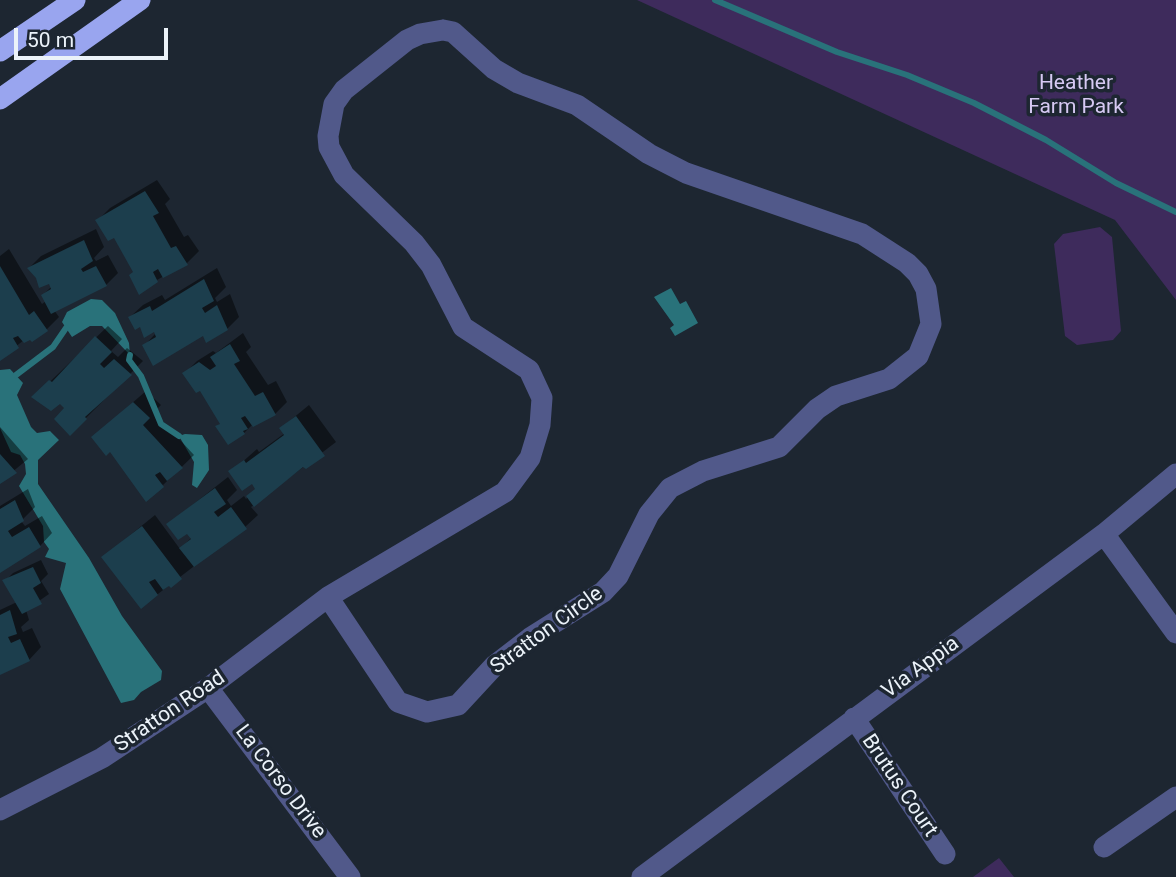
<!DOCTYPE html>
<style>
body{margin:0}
#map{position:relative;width:1176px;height:877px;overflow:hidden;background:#1d2631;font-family:Roboto,sans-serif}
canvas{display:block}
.scale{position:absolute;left:14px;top:28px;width:154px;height:32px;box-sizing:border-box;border:4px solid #ebf2f9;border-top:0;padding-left:9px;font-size:21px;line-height:24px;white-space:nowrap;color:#ebf2f9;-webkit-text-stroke:5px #1d2631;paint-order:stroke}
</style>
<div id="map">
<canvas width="1176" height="877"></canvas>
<div class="scale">50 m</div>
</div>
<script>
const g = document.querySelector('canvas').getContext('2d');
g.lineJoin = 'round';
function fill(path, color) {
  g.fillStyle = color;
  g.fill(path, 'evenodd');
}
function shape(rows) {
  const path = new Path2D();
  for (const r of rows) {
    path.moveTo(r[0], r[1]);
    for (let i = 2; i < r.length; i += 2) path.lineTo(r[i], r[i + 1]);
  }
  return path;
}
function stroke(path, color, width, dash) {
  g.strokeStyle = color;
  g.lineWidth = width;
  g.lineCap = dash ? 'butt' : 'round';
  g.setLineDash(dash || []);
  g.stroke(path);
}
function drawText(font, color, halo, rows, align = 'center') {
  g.font = font + ' Roboto,sans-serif';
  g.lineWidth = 7;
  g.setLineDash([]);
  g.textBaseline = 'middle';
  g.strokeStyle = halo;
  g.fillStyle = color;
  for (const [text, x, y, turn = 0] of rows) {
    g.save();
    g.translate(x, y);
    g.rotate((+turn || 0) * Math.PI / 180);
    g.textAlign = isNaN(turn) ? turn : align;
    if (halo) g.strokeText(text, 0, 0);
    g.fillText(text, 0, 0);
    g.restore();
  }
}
fill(shape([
 [637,0,1176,0,1176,300,1115,220],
 [1100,227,1112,237,1121,331,1113,340,1077,345,1065,336,1054,244,1063,234],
 [999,858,1014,877,973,877]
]), '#3e2b5c');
fill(shape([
 [671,288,680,304,686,301,698,323,675,336,670,328,674,325,654,297],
 [91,299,102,300,115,313,129,343,130,355,102,326,90,326,72,337,62,322,67,312],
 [10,369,23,383,17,395,31,427,37,433,50,431,59,440,38,460,38,484,89,558,122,616,162,671,161,680,141,692,134,700,121,703,60,589,66,563,45,557,49,549,44,542,43,526,19,486,26,474,25,464,20,455,11,452,0,428,0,370],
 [185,434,202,435,208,445,209,470,197,488,192,485,194,462,179,436]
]), '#29727a');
fill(shape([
 [157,180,170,199,165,204,184,237,188,235,199,251,187,263,157,280,135,272,115,235,98,220,110,208],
 [96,229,104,247,94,258,96,261,108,255,118,273,106,285,54,310,59,317,47,329,24,340,0,359,0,256,9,249,42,304,46,301,43,295,52,286,29,268,41,256],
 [217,268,226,287,215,298,217,302,230,294,239,317,227,329,144,346,156,333,130,317,143,305,162,295,165,300],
 [108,326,122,339,111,351,118,357,127,348,143,361,70,434,66,408,61,402,34,397],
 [243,333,251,347,246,352,268,385,276,381,287,402,275,414,253,424,244,433,221,423,201,389,185,373,197,361,213,351,216,353],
 [146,391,161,405,154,412,194,455,163,485,93,437],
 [309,405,336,442,251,507,258,515,245,527,141,607,103,557,155,515,180,549,192,537,187,531,168,524,228,477,237,490,227,500,231,506,244,496,246,499,257,488,252,482,231,472,257,449,259,452,285,433,281,428],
 [0,427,28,459,0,482],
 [28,489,35,507,21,521,25,526,42,516,52,533,40,546,0,570,0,506],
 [41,560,48,574,41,581,49,594,26,610,29,620,21,627,23,632,32,628,41,647,29,660,0,673,0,610,17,602,5,581,13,573]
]), '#0007');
stroke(shape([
 [715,0,837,52,907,75,974,103,1046,140,1116,183,1176,212],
 [130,355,129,360,141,376,161,424,179,436],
 [16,375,53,347,66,328]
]), '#29727a', 6);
fill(shape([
 [145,191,159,213,153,216,171,248,176,246,188,265,163,278,158,269,153,272,158,282,139,295,129,275,133,272,114,238,108,241,95,220],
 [84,240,93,261,81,269,83,272,96,266,107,286,51,314,41,295,51,289,49,284,39,288,36,278,27,268],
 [0,266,29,315,34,311,48,331,32,342,30,340,24,343,18,336,13,338,19,348,0,361],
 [204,279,214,301,202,308,205,313,217,305,228,330,206,343,203,336,153,366,142,345,156,337,154,332,144,338,140,327,135,330,128,317,150,306,152,311],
 [95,336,112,352,100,364,104,368,114,359,132,375,85,417,87,419,70,436,54,419,64,408,60,404,51,411,31,397,49,380,52,382],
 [230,344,240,361,234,364,255,396,263,392,276,415,253,427,245,416,241,418,248,429,243,431,245,434,228,445,215,426,220,424,200,391,196,393,182,373,199,362,210,370,216,366,210,357],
 [133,402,150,418,143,425,183,468,167,481,160,472,155,475,164,487,146,502,110,452,106,456,91,437],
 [296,416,325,456,306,469,303,467,254,507,246,496,255,489,252,484,242,491,228,471,244,460,246,463,284,435,279,428],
 [0,454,17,473,0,484],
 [215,488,226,504,214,512,218,517,231,507,247,529,194,567,179,548,191,539,187,534,178,540,166,524],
 [15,500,24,521,8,531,12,537,29,527,41,547,0,573,0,509],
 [142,526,182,579,171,588,169,586,163,590,155,579,149,582,158,595,141,609,101,557],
 [33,567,41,583,33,588,42,604,22,614,2,580],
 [10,610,17,634,8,637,11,643,20,639,30,661,0,675,0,615]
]), '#1c3e4d');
stroke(shape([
 [443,30,453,32,494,69,518,83,577,105,649,154,686,173,862,234,907,263,918,274,926,289,931,324,918,356,889,379,836,396,817,409,779,447,703,471,670,488,649,514,618,576,603,592,530,638,495,665,458,705,427,712,398,702,328,597,505,492,530,458,540,425,542,398,529,370,463,327,431,265,414,243,344,175,329,147,328,136,334,104,344,90,407,40,420,34,443,30],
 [1104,534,1176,633],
 [208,688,350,877],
 [854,718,945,854],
 [0,810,102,758,208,688,328,597],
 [1104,847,1176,797],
 [642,877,1104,534,1176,474]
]), '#51598a', 21);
stroke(shape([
 [0,51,75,0],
 [0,99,140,0]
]), '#99a5ef', 21);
drawText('21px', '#d6c9f3', '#1d2631', [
 ["Heather",1076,84],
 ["Farm Park",1076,108]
]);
drawText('21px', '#ebf2f9', '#1d2631', [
 ["Stratton Circle",547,631,-36],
 ["Via Appia",921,668,-36],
 ["Stratton Road",170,712,-34],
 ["La Corso Drive",280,782,53],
 ["Brutus Court",899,786,56]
]);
</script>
